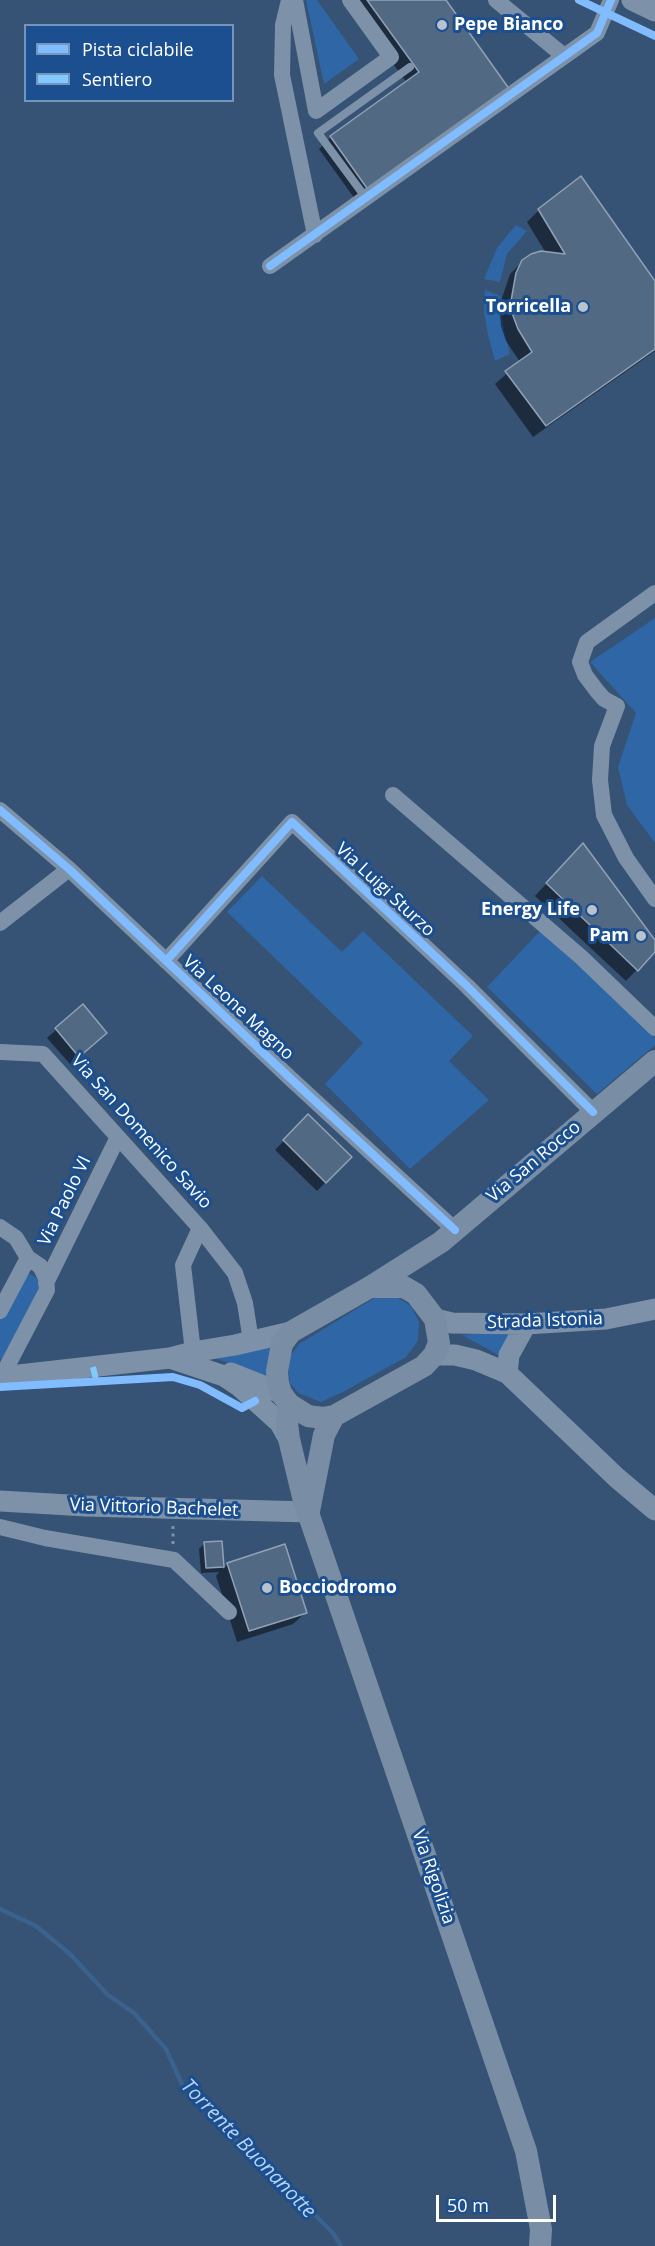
<!DOCTYPE html>
<style>
body{margin:0}
#map{position:relative;width:655px;height:2246px;overflow:hidden;background:#365274;font-family:"Open Sans",sans-serif}
canvas{display:block}
.legend{position:absolute;left:24px;top:24px;width:210px;height:78px;box-sizing:border-box;background:#1b4f8f;border:2px solid #7695bc;margin:0;padding:8px 10px;list-style:none;font-size:18px;color:#fff}
.legend li{display:flex;align-items:center;gap:12px;height:30px}
.legend b{width:30px;border:2px solid #7695bc}
.scale{position:absolute;left:436px;top:2195px;width:120px;height:27px;box-sizing:border-box;border:3px solid #fff;border-top:0;padding-left:8px;font-size:18px;line-height:21px;white-space:nowrap;color:#fff;-webkit-text-stroke:4px #1b4f8f;paint-order:stroke}
</style>
<div id="map">
<canvas width="655" height="2246"></canvas>
<ul class="legend">
<li><b style="height:8px;background:#80bcff"></b>Pista ciclabile</li>
<li><b style="height:8px;background:#80caff"></b>Sentiero</li>
</ul>
<div class="scale">50 m</div>
</div>
<script>
const g = document.querySelector('canvas').getContext('2d');
g.lineJoin = 'round';
function fill(path, color) {
  g.fillStyle = color;
  g.fill(path, 'evenodd');
}
function shape(rows) {
  const path = new Path2D();
  for (const r of rows) {
    path.moveTo(r[0], r[1]);
    for (let i = 2; i < r.length; i += 2) path.lineTo(r[i], r[i + 1]);
  }
  return path;
}
function stroke(path, color, width, dash) {
  g.strokeStyle = color;
  g.lineWidth = width;
  g.lineCap = dash ? 'butt' : 'round';
  g.setLineDash(dash || []);
  g.stroke(path);
}
function drawText(font, color, halo, rows, align = 'center') {
  g.font = font + ' "Open Sans",sans-serif';
  g.lineWidth = 6;
  g.setLineDash([]);
  g.textBaseline = 'middle';
  g.strokeStyle = halo;
  g.fillStyle = color;
  for (const [text, x, y, turn = 0] of rows) {
    g.save();
    g.translate(x, y);
    g.rotate((+turn || 0) * Math.PI / 180);
    g.textAlign = isNaN(turn) ? turn : align;
    if (halo) g.strokeText(text, 0, 0);
    g.fillText(text, 0, 0);
    g.restore();
  }
}
fill(shape([
 [306,0,317,0,359,59,324,84],
 [516,225,527,231,507,254,500,282,484,279,497,248],
 [485,290,500,296,504,330,510,354,495,361,488,335,484,312],
 [655,618,655,843,627,805,618,767,636,713,590,662],
 [262,876,342,952,363,931,473,1036,449,1061,489,1100,410,1169,325,1084,363,1043,227,912],
 [543,928,655,1038,655,1045,597,1094,487,987],
 [26,1272,46,1283,5,1361,0,1359,0,1319],
 [395,1296,411,1306,419,1322,418,1341,406,1357,343,1392,321,1402,298,1393,290,1383,287,1360,299,1344,376,1297],
 [513,1330,502,1357,462,1335],
 [272,1342,268,1377,209,1356]
]), '#2f66a5');
fill(shape([
 [347,0,444,0,508,89,357,202,319,149,331,137,407,83],
 [539,210,655,283,655,351,533,437,495,384,520,362,506,341,501,326,500,314,502,298,510,274,523,261,546,253,527,222],
 [571,857,655,943,655,950,626,981,535,896],
 [83,1006,96,1041,70,1064,47,1038],
 [308,1116,350,1157,317,1191,275,1150],
 [221,1542,223,1569,228,1564,305,1613,293,1624,237,1642,216,1576,219,1572,201,1573,199,1549,205,1543]
]), '#0007');
stroke(shape([
 [0,1909,36,1926,70,1954,108,1995,134,2013,166,2049,182,2084,283,2189,311,2211,333,2233,341,2246]
]), '#3b618d', 4.5);
const building = shape([
 [367,0,446,0,510,90,369,191,330,136,419,72,367,0],
 [581,176,655,281,655,349,546,426,505,371,532,352,518,329,512,313,511,301,516,273,522,260,531,254,541,251,565,254,538,209,581,176],
 [583,843,655,940,655,952,638,971,546,883,583,843],
 [83,1004,107,1033,79,1057,55,1028,83,1004],
 [308,1114,352,1157,326,1183,283,1140,308,1114],
 [222,1541,224,1567,206,1568,204,1542,222,1541],
 [285,1544,307,1613,249,1631,227,1563,285,1544]
]);
fill(building, '#526984');
stroke(building, '#92a2b6', 1.5);
stroke(shape([
 [173,1526,173,1544]
]), '#7d92a8', 3, [3, 4.5]);
stroke(shape([
 [366,198,318,133,410,67]
]), '#7d92a8', 8);
stroke(shape([
 [289,0,283,25,282,75,315,235],
 [295,0,316,111,391,57,350,0],
 [496,0,564,56],
 [270,266,597,33,611,0],
 [655,593,587,642,580,662,585,675,597,691,604,699,617,706,602,746,600,780,604,815,626,858,655,899],
 [393,795,581,957,655,1028],
 [0,810,69,869,290,1078,455,1230],
 [0,923,69,869],
 [166,961,292,822,467,986,593,1112],
 [0,1052,43,1054,200,1228,183,1265,193,1352],
 [0,1227,16,1238,28,1258,40,1266,46,1278,47,1290,2,1376],
 [200,1228,235,1273,245,1303,251,1341],
 [46,1283,118,1137],
 [0,1311,28,1258],
 [0,1527,45,1538,174,1560,229,1612]
]), '#7d92a8', 16);
stroke(shape([
 [632,0,655,11],
 [435,1319,452,1323,526,1324,606,1319,655,1309],
 [434,1355,455,1355,476,1360,507,1373,617,1478,655,1510],
 [170,1358,224,1376,239,1386,280,1423,289,1439],
 [231,1373,281,1393],
 [507,1373,509,1355,526,1324],
 [0,1377,170,1358,193,1352,235,1345,291,1332],
 [0,1501,86,1506,309,1512]
]), '#7d92a8', 21);
stroke(shape([
 [370,1287,441,1242,655,1061],
 [289,1404,308,1416,322,1418,334,1416,424,1366,434,1355,439,1343,435,1319,416,1294,404,1287,370,1287,291,1332,282,1344,277,1371,278,1383,281,1393,289,1404,287,1423,289,1439,304,1501,526,2151,541,2229,540,2246],
 [309,1511,324,1435,334,1416]
]), '#798da4', 22);
stroke(shape([
 [93,1367,96,1380]
]), '#80caff', 6, [12, 6]);
stroke(shape([
 [579,0,655,36],
 [270,266,597,33,611,0],
 [0,810,69,869,290,1078,455,1230],
 [166,961,292,822,467,986,593,1112],
 [0,1387,173,1377,200,1385,242,1408,255,1401]
]), '#80bcff', 8);
for (const [x, y, r, color] of [
 [442,25,6,"#b9c2ce"],
 [583,307,6,"#b9c2ce"],
 [592,910,6,"#b9c2ce"],
 [641,936,6,"#b9c2ce"],
 [267,1588,6,"#b9c2ce"]
]) {
  const dot = new Path2D();
  dot.arc(x, y, r, 0, 2 * Math.PI);
  g.fillStyle = color;
  g.fill(dot);
  stroke(dot, '#1b4f8f', 2);
}
drawText('bold 18px', '#fff', '#1b4f8f', [
 ["Pepe Bianco",454,25,"left"],
 ["Torricella",571,307],
 ["Energy Life",580,910],
 ["Pam",629,936],
 ["Bocciodromo",279,1588,"left"]
], 'right');
drawText('18px', '#fff', '#1b4f8f', [
 ["Via Luigi Sturzo",385,890,43],
 ["Via Leone Magno",238,1008,43],
 ["Via San Domenico Savio",141,1132,48],
 ["Via San Rocco",534,1162,-40],
 ["Via Paolo VI",65,1201,-64],
 ["Strada Istonia",545,1321,-2],
 ["Via Vittorio Bachelet",154,1508,2],
 ["Via Rigolizia",433,1877,71]
]);
drawText('italic 20px', '#b5d3f5', '#1b4f8f', [
 ["Torrente Buonanotte",248,2149,46]
]);
</script>
